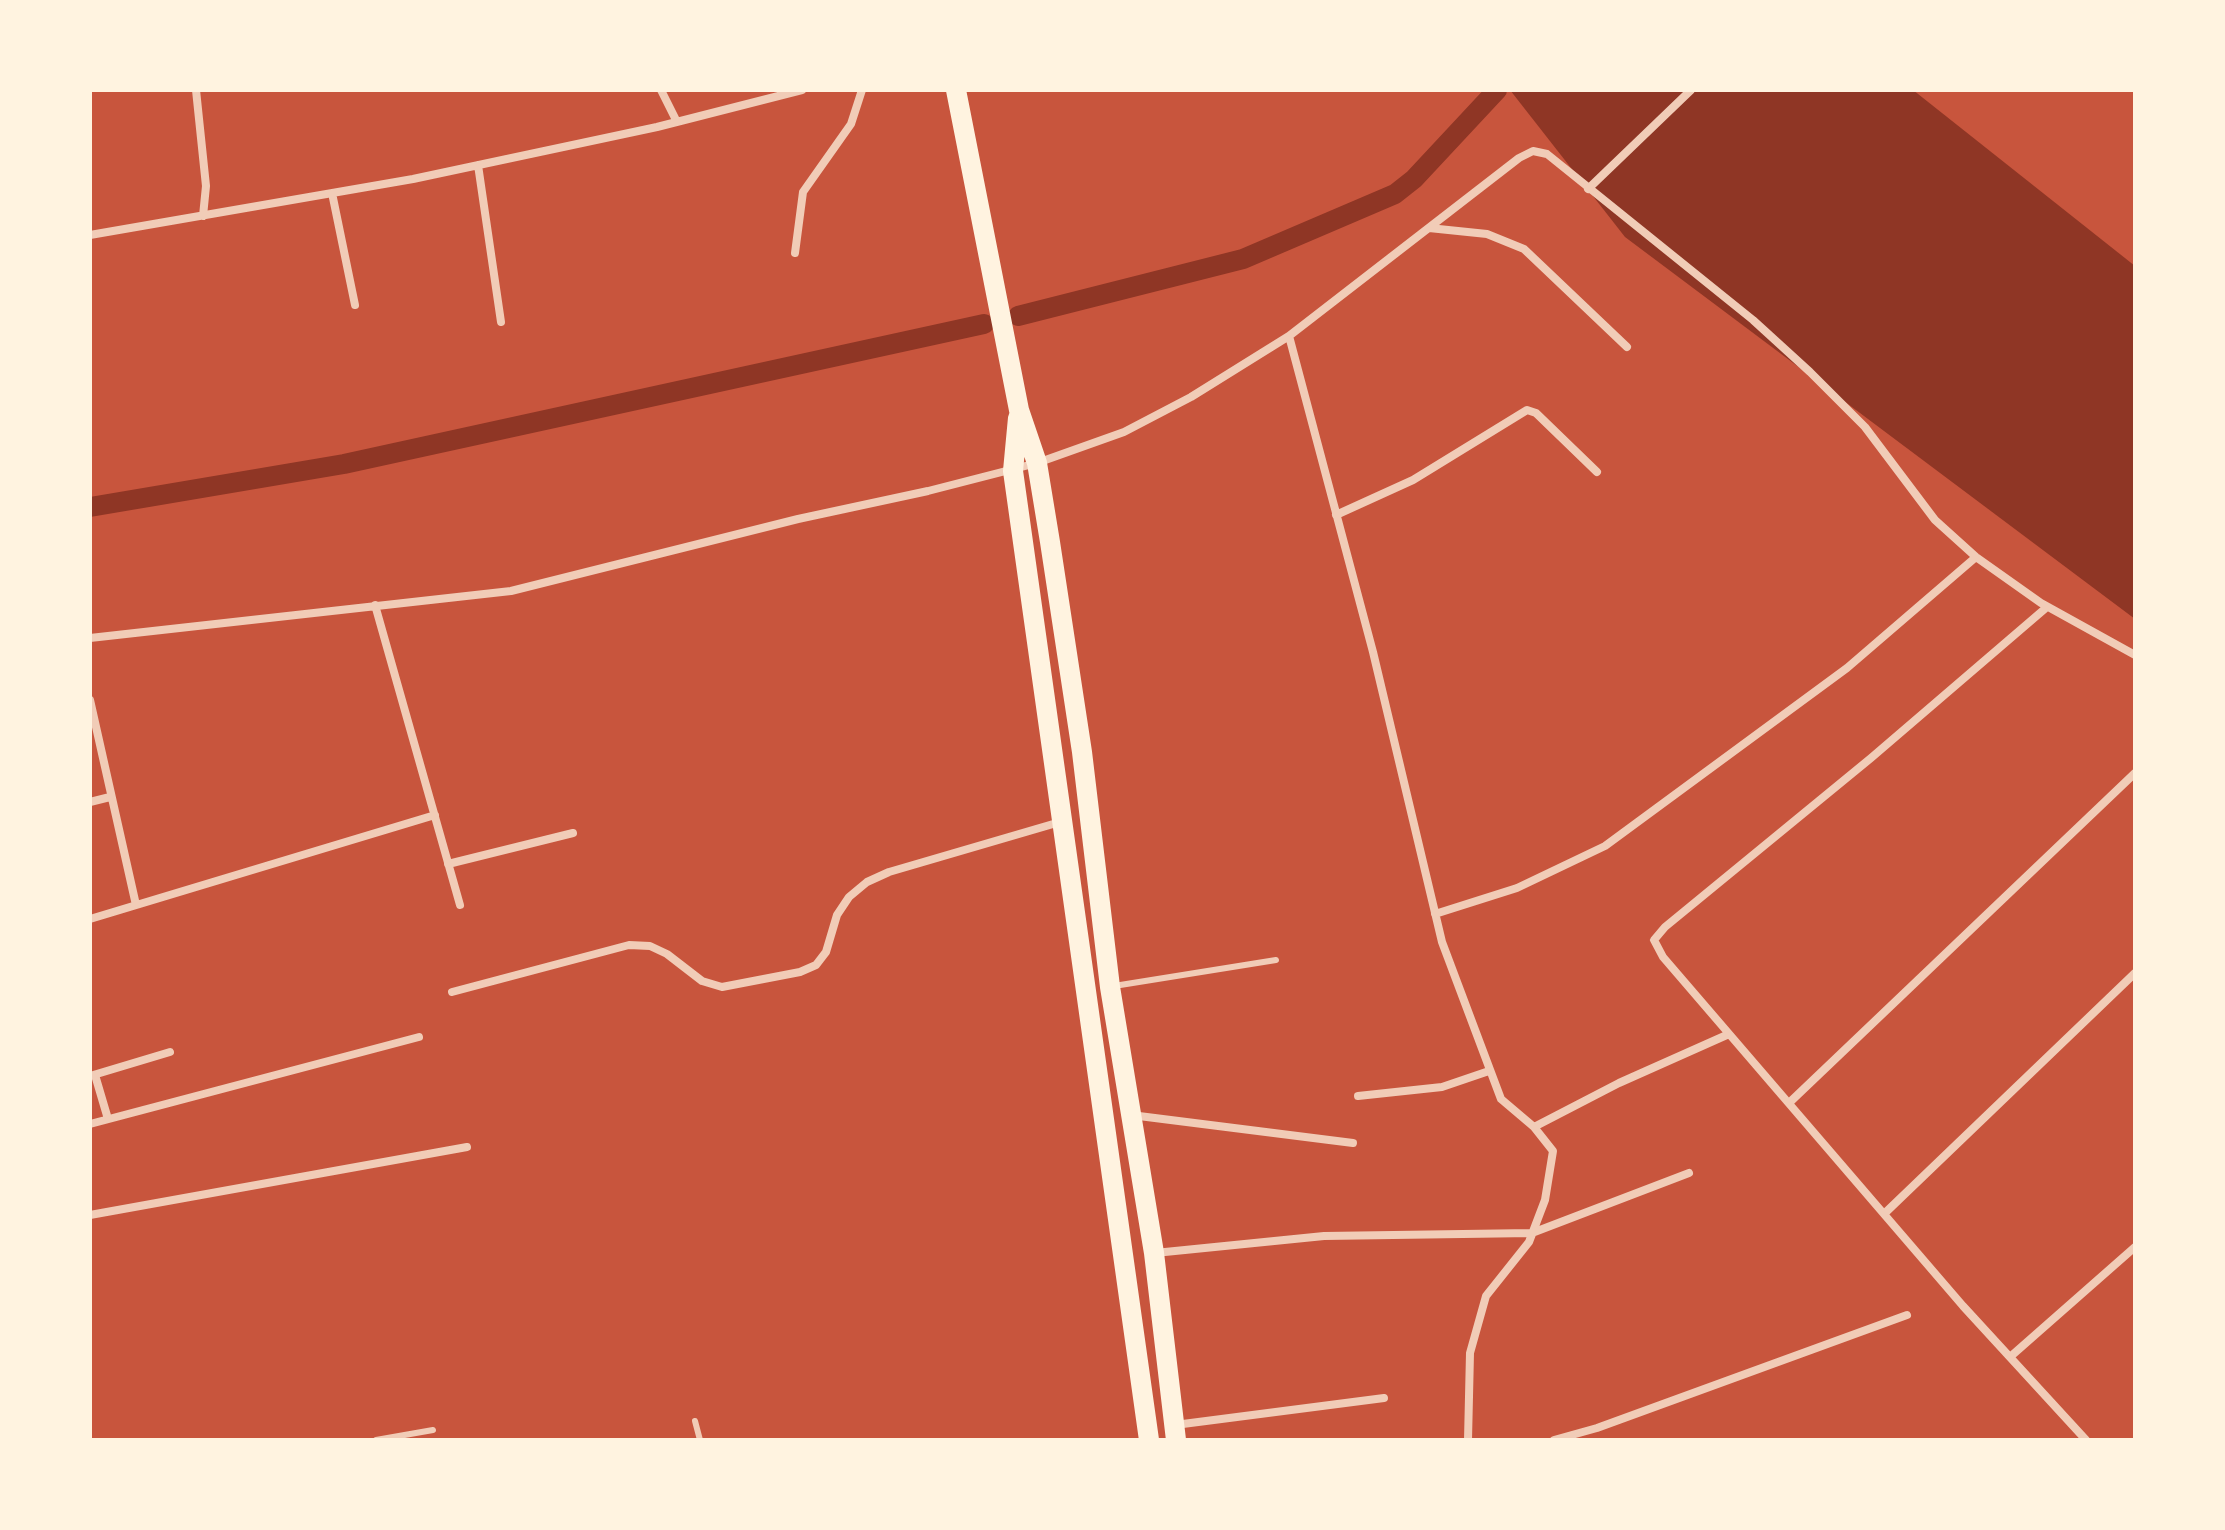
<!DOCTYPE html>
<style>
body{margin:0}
#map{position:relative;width:2225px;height:1530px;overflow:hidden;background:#c8553d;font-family:Arial,sans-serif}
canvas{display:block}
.frame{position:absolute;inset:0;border:92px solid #fff3e0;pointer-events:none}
</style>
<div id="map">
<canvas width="2225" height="1530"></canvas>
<div class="frame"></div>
</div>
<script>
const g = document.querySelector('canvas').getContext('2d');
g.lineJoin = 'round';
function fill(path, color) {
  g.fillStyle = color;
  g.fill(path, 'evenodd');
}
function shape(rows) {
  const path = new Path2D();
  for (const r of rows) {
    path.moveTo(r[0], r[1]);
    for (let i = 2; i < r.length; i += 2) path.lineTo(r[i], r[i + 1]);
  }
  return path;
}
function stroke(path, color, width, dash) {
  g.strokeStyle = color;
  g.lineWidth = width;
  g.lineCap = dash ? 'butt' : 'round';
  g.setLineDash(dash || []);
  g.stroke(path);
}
fill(shape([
 [1510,90,1913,90,2135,266,2135,619,1625,237]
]), '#8f3625');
stroke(shape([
 [1018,316,1243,259,1395,194,1414,179,1497,90],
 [90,507,344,464,984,324]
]), '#8f3625', 20);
stroke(shape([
 [1114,986,1276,960],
 [695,1421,700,1440],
 [376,1440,433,1430]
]), '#f1ccb7', 6);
stroke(shape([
 [196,90,206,186,203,216],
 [661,90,677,122],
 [478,165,501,322],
 [1588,189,1691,90],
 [332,193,355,305],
 [1429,228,1487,234,1524,249,1627,347],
 [90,235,413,179,657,127,802,90],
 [795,253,803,192,851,124,862,90],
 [1289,336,1373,652,1442,942,1501,1099,1534,1127,1553,1151,1545,1200,1529,1242,1486,1296,1470,1353,1468,1440],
 [1336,515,1413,480,1527,410,1536,413,1597,472],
 [375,605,460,905],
 [2047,607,1871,758,1665,927,1654,940,1663,957,1963,1306,2086,1440],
 [90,638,511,591,798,519,928,491,1037,463,1124,432,1191,397,1289,336,1519,158,1533,151,1547,154,1753,320,1810,372,1865,427,1935,520,1976,557,2041,603,2135,655],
 [90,700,136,905],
 [90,802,110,797],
 [448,864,573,833],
 [1435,914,1517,888,1605,846,1847,668,1976,557],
 [90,919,435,815],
 [452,992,629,945,650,946,667,954,702,981,722,987,800,972,816,965,826,952,837,915,849,897,867,882,889,872,1060,822],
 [95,1075,108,1119],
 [90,1076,170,1052],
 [1358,1096,1442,1087,1489,1071],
 [1789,1103,2135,773],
 [1131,1115,1353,1143],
 [90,1124,419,1037],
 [1534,1127,1619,1083,1729,1034],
 [1885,1213,2135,973],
 [90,1215,467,1147],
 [1155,1253,1324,1236,1532,1233,1689,1173],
 [2010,1357,2135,1247],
 [1175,1425,1384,1398],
 [1554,1440,1597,1428,1907,1315]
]), '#f1ccb7', 8);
stroke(shape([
 [956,90,1019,410,1037,463,1050,542,1082,752,1110,987,1154,1253,1176,1440],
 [1018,418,1013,471,1149,1440]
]), '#fff3e0', 20);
</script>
